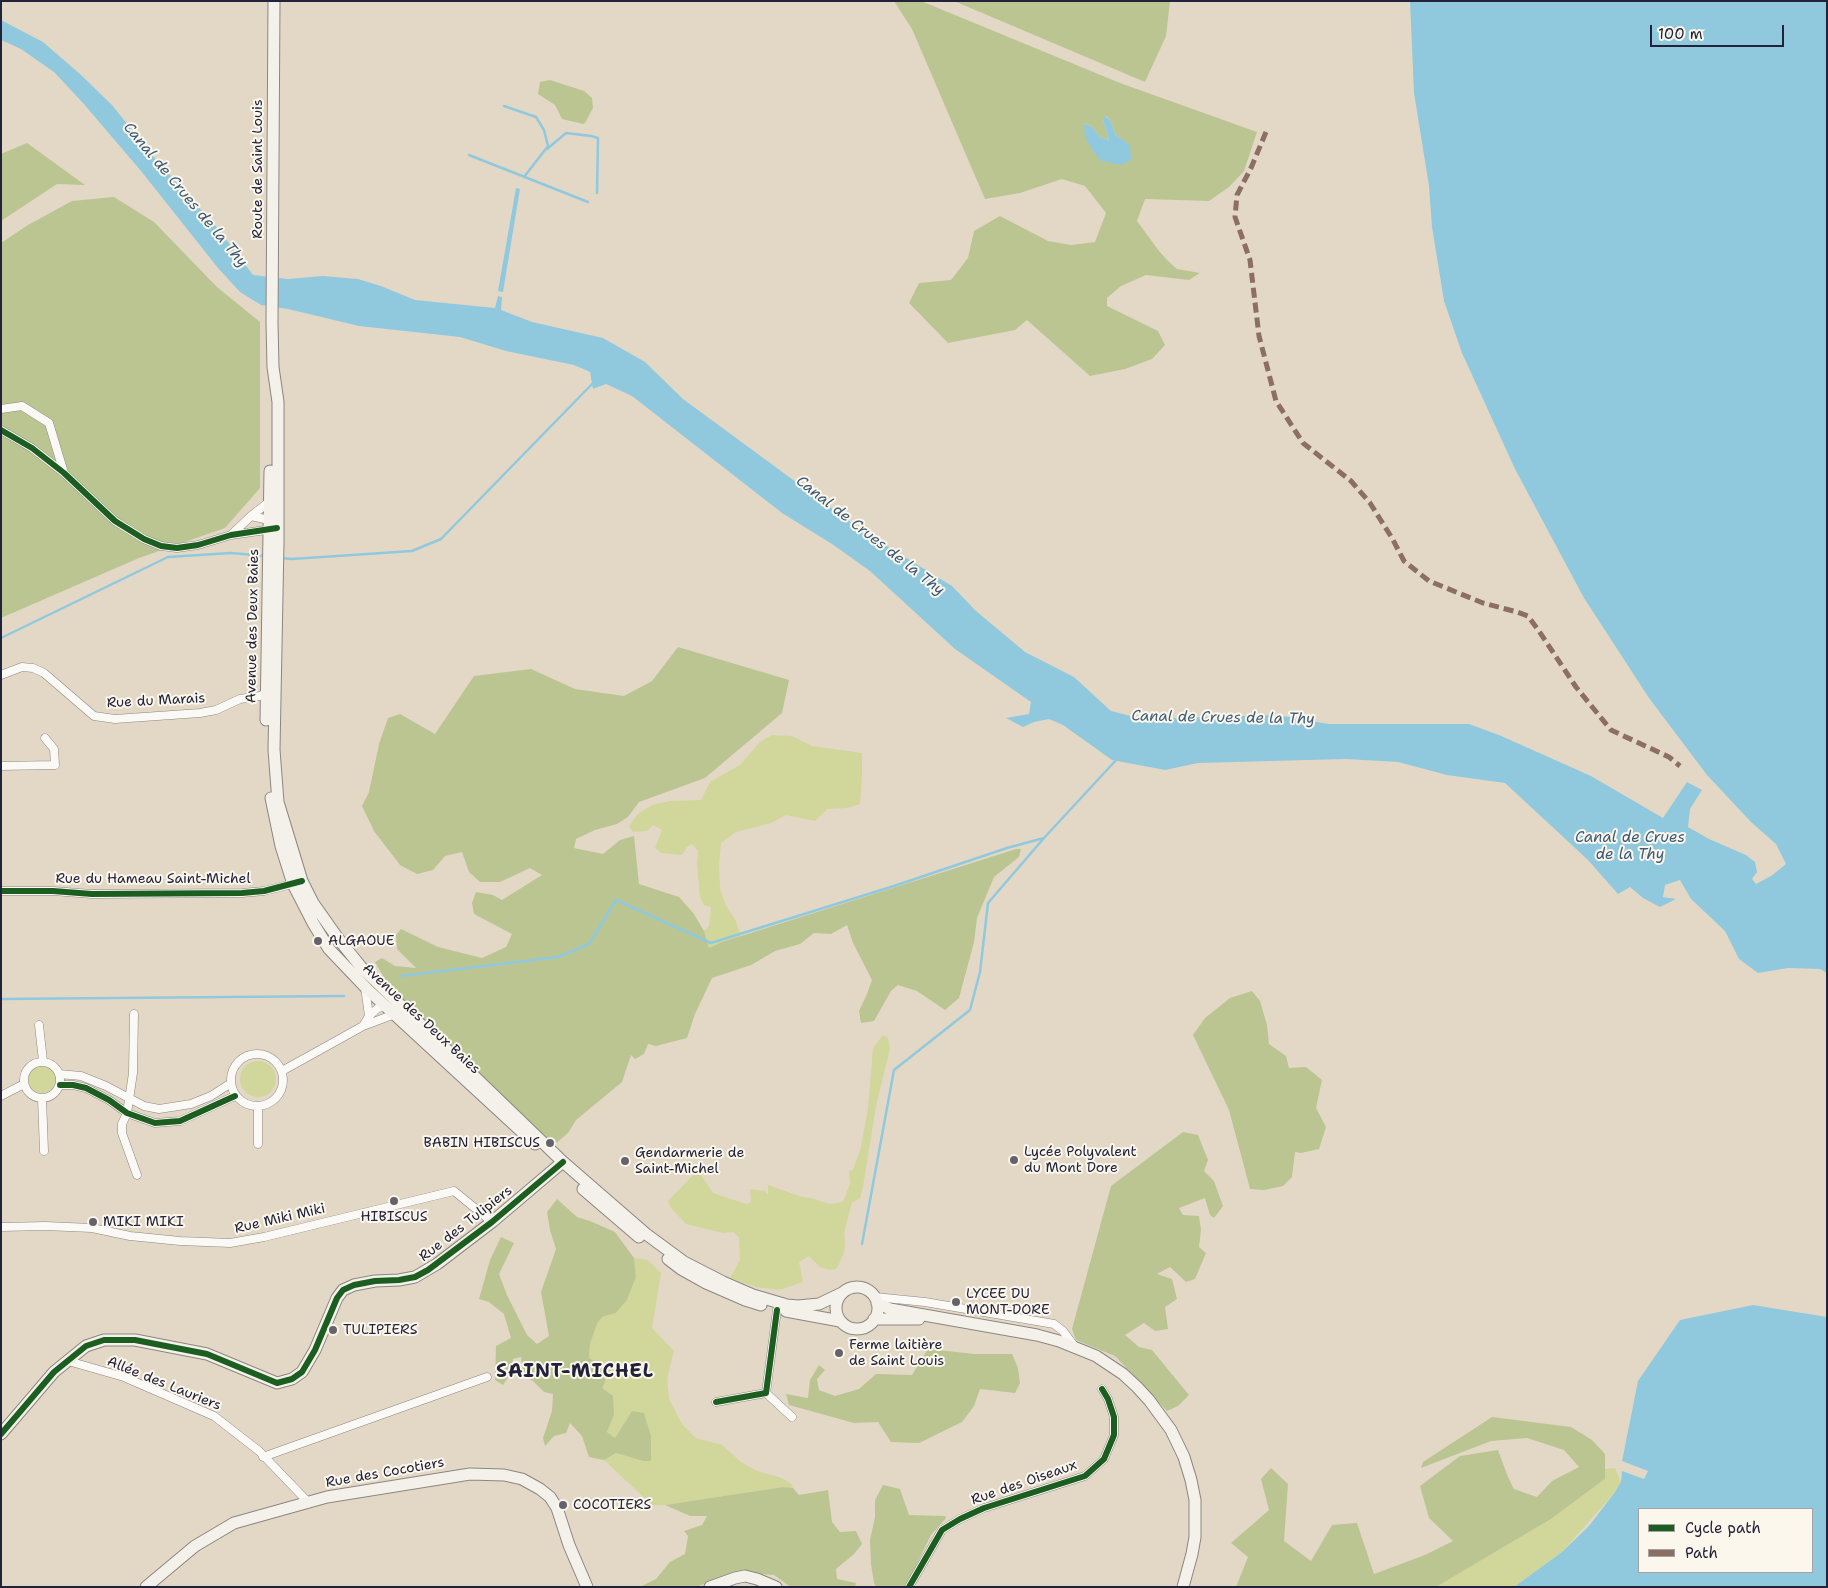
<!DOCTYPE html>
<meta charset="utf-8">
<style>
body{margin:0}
#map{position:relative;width:1828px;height:1588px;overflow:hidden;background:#e3d8c6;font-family:"Shantell Sans",sans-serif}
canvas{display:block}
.frame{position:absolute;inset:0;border:2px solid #22223b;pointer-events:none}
.legend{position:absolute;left:1638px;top:1508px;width:175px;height:65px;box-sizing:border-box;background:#fbf7ec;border:1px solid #a4a2a5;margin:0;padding:6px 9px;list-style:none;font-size:15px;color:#22223b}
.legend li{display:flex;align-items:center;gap:10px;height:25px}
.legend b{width:25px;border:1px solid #a4a2a5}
.scale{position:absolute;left:1650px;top:25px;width:134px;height:22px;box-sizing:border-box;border:2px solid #22223b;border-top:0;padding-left:6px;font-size:15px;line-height:18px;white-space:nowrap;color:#22223b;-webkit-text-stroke:4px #fbf7ec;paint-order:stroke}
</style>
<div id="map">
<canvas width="1828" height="1588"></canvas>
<div class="frame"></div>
<ul class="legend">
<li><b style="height:6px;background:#1b5e20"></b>Cycle path</li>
<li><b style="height:6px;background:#8d6e63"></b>Path</li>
</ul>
<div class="scale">100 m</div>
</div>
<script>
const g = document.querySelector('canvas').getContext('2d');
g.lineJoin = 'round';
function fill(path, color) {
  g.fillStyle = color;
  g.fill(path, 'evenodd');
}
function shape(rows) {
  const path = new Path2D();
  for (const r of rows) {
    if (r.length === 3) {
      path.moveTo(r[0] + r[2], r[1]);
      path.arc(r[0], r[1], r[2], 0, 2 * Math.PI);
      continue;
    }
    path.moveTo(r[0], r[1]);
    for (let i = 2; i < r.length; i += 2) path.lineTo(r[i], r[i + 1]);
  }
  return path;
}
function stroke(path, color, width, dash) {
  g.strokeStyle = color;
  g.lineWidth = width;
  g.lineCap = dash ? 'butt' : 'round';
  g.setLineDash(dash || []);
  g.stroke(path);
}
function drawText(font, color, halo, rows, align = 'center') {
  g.font = font + ' "Shantell Sans",sans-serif';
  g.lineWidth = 4;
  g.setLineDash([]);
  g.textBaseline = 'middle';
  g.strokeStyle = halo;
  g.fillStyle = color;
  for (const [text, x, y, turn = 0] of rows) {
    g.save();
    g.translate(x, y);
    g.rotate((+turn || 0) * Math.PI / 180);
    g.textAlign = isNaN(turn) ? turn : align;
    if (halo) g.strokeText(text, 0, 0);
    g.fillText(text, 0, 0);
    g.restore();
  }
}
fill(shape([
 [772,735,792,736,812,746,862,753,862,775,860,804,847,808,827,809,815,821,786,815,771,823,736,832,721,843,719,865,720,889,726,906,735,919,741,936,722,942,709,948,704,931,709,926,711,907,704,905,700,897,697,863,698,851,692,844,687,847,682,855,661,853,655,848,662,830,653,825,647,831,633,832,629,826,638,814,652,805,670,801,701,800,710,782,740,765,760,742],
 [883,1035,888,1038,890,1049,876,1106,863,1187,860,1198,852,1203,849,1213,844,1234,845,1243,844,1253,838,1266,836,1269,830,1270,820,1267,809,1256,799,1262,803,1282,779,1290,756,1287,730,1278,740,1260,739,1238,734,1232,723,1233,686,1224,671,1208,668,1201,702,1166,701,1175,713,1193,737,1201,747,1204,751,1202,750,1189,765,1191,768,1195,768,1185,802,1197,811,1198,829,1204,843,1202,850,1184,849,1171,853,1170,861,1147,868,1108,873,1048],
 [258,1079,18],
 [42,1079,14],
 [634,1258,648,1260,661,1273,652,1328,674,1351,667,1379,669,1399,682,1424,696,1438,722,1445,741,1462,757,1471,782,1478,791,1484,793,1488,783,1487,665,1505,652,1505,604,1460,616,1453,643,1461,632,1411,615,1438,607,1432,614,1415,589,1358,590,1344,597,1324,602,1317,616,1313,627,1300,636,1277],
 [1615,1468,1621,1482,1615,1492,1562,1552,1514,1587,1436,1587,1551,1519,1605,1479,1605,1469]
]), '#d1d69b');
fill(shape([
 [894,1,921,1,1120,83,1257,132,1244,171,1229,187,1209,201,1145,199,1137,221,1159,251,1168,261,1177,269,1200,273,1189,280,1146,275,1121,286,1107,298,1107,306,1158,331,1165,345,1152,359,1125,369,1090,376,1027,320,1015,330,948,343,909,303,919,283,951,280,968,258,974,231,1000,216,1048,241,1071,245,1095,242,1106,213,1085,186,1062,179,1020,193,985,199,912,29],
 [1106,116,1110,120,1116,135,1129,145,1110,162,1101,161,1084,124,1091,126,1100,137,1109,140,1103,120],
 [954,1,1170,1,1166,36,1145,82],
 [550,80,584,91,592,98,593,108,585,123,583,124,562,119,555,105,538,94,540,82],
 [27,143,85,185,57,184,1,221,1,154],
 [114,197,154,222,217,287,260,322,260,488,225,528,139,558,1,618,1,243,28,225,72,201],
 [678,647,789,680,782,713,705,778,639,802,628,817,617,824,595,830,576,839,574,848,603,854,620,840,634,836,639,884,679,897,694,914,704,931,709,948,722,942,1016,849,1021,849,1019,857,994,877,977,918,974,942,959,998,945,1010,917,991,898,985,891,991,874,1021,861,1023,859,1011,867,994,872,980,853,943,847,925,831,934,814,933,800,944,775,951,751,965,712,978,695,1014,687,1038,656,1046,648,1044,644,1054,635,1059,631,1055,622,1082,576,1120,568,1133,554,1145,390,988,375,962,382,958,395,966,416,968,397,949,396,935,401,929,438,947,482,958,506,947,512,934,474,914,472,903,476,892,493,895,502,900,542,875,530,868,500,882,480,882,469,872,462,852,445,856,433,870,417,874,400,865,374,831,362,806,369,792,379,744,388,718,400,714,435,734,474,676,531,669,575,689,624,696,652,681],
 [1252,991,1260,1001,1267,1025,1269,1044,1286,1056,1289,1068,1306,1067,1322,1080,1316,1108,1326,1127,1319,1149,1301,1153,1295,1152,1292,1177,1283,1186,1264,1190,1250,1189,1229,1110,1193,1035,1205,1018,1230,998],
 [1183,1132,1198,1135,1208,1160,1204,1171,1214,1181,1223,1206,1214,1218,1210,1215,1205,1198,1179,1208,1183,1215,1199,1216,1201,1230,1199,1247,1206,1253,1195,1279,1186,1282,1170,1267,1157,1274,1172,1279,1177,1299,1165,1307,1168,1329,1155,1331,1144,1323,1125,1335,1139,1347,1152,1350,1189,1395,1178,1406,1167,1411,1115,1356,1076,1340,1072,1329,1111,1186],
 [557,1199,577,1217,590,1221,615,1232,634,1258,636,1277,627,1300,616,1313,602,1317,597,1324,590,1344,589,1358,604,1367,605,1382,602,1388,613,1396,614,1415,607,1432,615,1438,632,1411,644,1413,651,1436,651,1461,643,1461,616,1453,604,1460,589,1457,582,1436,570,1423,566,1433,554,1436,545,1446,543,1438,552,1411,553,1394,544,1392,533,1381,523,1376,521,1357,513,1359,511,1373,503,1385,495,1380,496,1346,511,1338,504,1314,489,1302,479,1299,490,1260,501,1237,514,1243,499,1274,507,1295,527,1335,537,1344,549,1336,541,1292,556,1249,550,1230,547,1212],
 [928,1349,975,1354,1012,1354,1018,1368,1020,1383,1015,1393,980,1389,974,1406,962,1422,919,1443,891,1442,878,1422,854,1423,789,1405,786,1394,808,1398,810,1380,819,1365,825,1370,817,1379,819,1390,835,1396,859,1389,876,1374,912,1375],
 [1492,1417,1571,1427,1592,1440,1605,1454,1605,1479,1551,1519,1436,1587,1236,1587,1248,1557,1231,1543,1269,1510,1261,1479,1271,1468,1288,1484,1284,1541,1311,1561,1332,1525,1357,1523,1374,1574,1425,1555,1453,1541,1429,1518,1420,1486,1460,1456,1498,1450,1508,1477,1514,1489,1537,1497,1552,1481,1579,1467,1564,1450,1527,1438,1491,1441,1421,1468,1423,1462],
 [883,1485,900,1489,909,1515,945,1516,946,1518,931,1535,906,1587,876,1587,874,1583,871,1564,870,1540,875,1517,875,1500],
 [783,1487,793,1488,799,1495,828,1490,832,1522,840,1532,856,1531,862,1544,854,1554,836,1569,837,1579,856,1583,855,1587,791,1587,774,1575,735,1572,696,1587,640,1587,656,1579,670,1562,685,1554,688,1536,684,1531,702,1525,707,1516,690,1516,665,1505]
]), '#bbc592');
fill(shape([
 [1410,1,1827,1,1827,973,1820,969,1788,968,1758,973,1739,959,1725,931,1691,899,1680,880,1665,885,1663,897,1676,899,1660,907,1643,898,1630,887,1618,894,1588,860,1505,783,1447,775,1398,762,1346,759,1198,763,1165,770,1112,760,1063,725,1049,719,1034,722,1023,727,1006,718,1029,714,1031,702,955,649,870,571,832,544,782,513,632,396,606,384,593,389,590,372,574,365,506,351,460,337,359,326,288,309,261,305,240,292,218,268,141,171,83,103,54,72,21,49,1,40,1,20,43,42,80,74,112,105,152,155,219,230,253,275,288,279,323,276,358,279,381,286,415,300,495,308,498,296,502,297,501,310,532,322,603,338,645,362,683,399,864,532,952,586,976,611,1025,652,1074,677,1111,711,1143,719,1277,715,1329,724,1469,724,1499,735,1591,776,1663,818,1687,782,1702,790,1690,809,1688,827,1709,839,1746,855,1755,862,1757,872,1752,879,1756,884,1771,876,1786,864,1776,844,1751,822,1707,775,1649,698,1584,598,1515,469,1462,353,1444,301,1432,227,1429,186,1414,93],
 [1105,116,1110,120,1116,135,1130,145,1131,160,1121,165,1101,161,1093,151,1085,137,1084,124,1091,126,1100,137,1109,140,1103,120],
 [516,188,520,189,503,292,498,291],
 [1753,1305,1827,1317,1827,1587,1514,1587,1562,1552,1589,1526,1615,1492,1621,1482,1622,1471,1644,1479,1648,1471,1622,1461,1638,1381,1680,1320],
 [1639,1509,1812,1509,1812,1572,1639,1572]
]), '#90c9de');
stroke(shape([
 [504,106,536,117,544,130,548,146,524,177],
 [547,149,566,133,591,136,598,138,597,193],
 [469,155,588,202],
 [281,558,292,559,412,551,441,539,594,382],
 [1,638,168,557,231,553,266,556],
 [401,976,558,957,589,944,616,900,711,943,894,886,1007,848,1044,838,1118,758],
 [1,999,344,996],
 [862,1244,894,1070,970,1010,980,972,988,903,1044,838]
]), '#90c9de', 2.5);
const street = shape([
 [1,409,22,406,49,423,64,473],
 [1,430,32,448,64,473,115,521,144,539,161,546,177,548,198,545,231,535,273,529],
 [251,516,269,502],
 [231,535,251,516,269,520,272,523],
 [1,675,22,667,33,668,44,673,94,716,115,719,200,713,216,710,240,699,260,696,266,693],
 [1,766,55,765,54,749,45,738],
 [1,891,53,891,92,894,242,893,264,891,296,883],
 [365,987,369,1016],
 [134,1014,133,1073,127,1113,122,1124,122,1133,137,1175],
 [39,1025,43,1061],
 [363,1026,369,1016,378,1008,387,1006],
 [257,1080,26],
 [42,1080,18],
 [282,1071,363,1026,395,1014],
 [59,1074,81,1076,106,1086,144,1106,159,1109,191,1104,211,1096,231,1083],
 [60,1085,73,1085,86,1088,109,1100,127,1113,155,1123,180,1121,235,1096],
 [1,1096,24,1084],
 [42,1098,44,1151],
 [258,1107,258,1144],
 [1,1227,45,1226,92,1228,130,1236,180,1241,230,1243,264,1237,454,1191,492,1222],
 [875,1297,925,1302,1054,1324,1063,1331,1075,1347],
 [68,1361,124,1377,214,1416,259,1451,309,1503],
 [766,1393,792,1417],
 [716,1402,766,1393,777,1310],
 [263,1457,487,1377],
 [909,1587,942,1530,960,1519,984,1508,1085,1476,1104,1459,1114,1435,1114,1417,1108,1399,1102,1389]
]);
const secondary = shape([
 [274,1,272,323,273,367,278,402,278,543,274,750,278,802,302,881,313,903,337,937,361,967,563,1162,646,1234,684,1262,723,1282,753,1295,787,1305,798,1306,819,1304,842,1293],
 [266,720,270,471],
 [271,798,281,846,293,884,313,923,329,949,368,990,535,1144],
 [583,1189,639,1237],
 [668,1259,681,1269,706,1283,745,1300,761,1305],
 [857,1308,21],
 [877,1303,890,1309,1037,1335,1059,1341,1096,1356,1123,1374,1137,1387,1149,1400,1171,1430,1184,1457,1191,1480,1195,1500,1195,1537,1192,1554,1183,1587],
 [786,1311,840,1321],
 [874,1319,919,1319],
 [1,1434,54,1372,86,1346,104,1340,135,1340,207,1354,277,1383,292,1379,302,1372,315,1350,337,1298,343,1290,354,1285,375,1281,399,1280,415,1277,437,1264,492,1222,558,1166],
 [146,1587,195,1546,234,1523,327,1497,470,1474,504,1475,522,1479,540,1489,550,1497,557,1508,569,1545,587,1587],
 [710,1587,735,1578,745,1576,757,1579,776,1587]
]);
stroke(street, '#8c8681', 9);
stroke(secondary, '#8c8681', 13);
stroke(street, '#fbf9f6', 8);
stroke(secondary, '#f4f1eb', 11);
stroke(shape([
 [1266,132,1251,168,1237,195,1235,217,1250,260,1259,336,1276,401,1303,443,1351,481,1370,503,1392,538,1404,561,1429,581,1483,603,1517,612,1528,616,1539,631,1576,687,1611,730,1669,757,1680,766]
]), '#8d6e63', 5, [10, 5]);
stroke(shape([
 [1,430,32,448,64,473,115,521,144,539,161,546,177,548,198,545,231,535,277,528],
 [1,891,53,891,92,894,242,893,264,891,302,881],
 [60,1085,73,1085,86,1088,109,1100,127,1113,155,1123,180,1121,235,1096],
 [716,1402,766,1393,777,1310],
 [1,1434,54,1372,86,1346,104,1340,135,1340,207,1354,277,1383,292,1379,302,1372,315,1350,337,1298,343,1290,354,1285,375,1281,399,1280,415,1277,428,1270,492,1222,563,1162],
 [909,1587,942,1530,960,1519,984,1508,1085,1476,1104,1459,1114,1435,1114,1417,1108,1399,1102,1389]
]), '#1b5e20', 6);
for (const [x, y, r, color] of [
 [318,941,5,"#66626c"],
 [550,1143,5,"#66626c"],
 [1014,1160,5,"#66626c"],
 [625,1161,5,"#66626c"],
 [394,1201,5,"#66626c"],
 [93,1222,5,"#66626c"],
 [956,1302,5,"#66626c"],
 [333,1330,5,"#66626c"],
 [839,1353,5,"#66626c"],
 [563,1505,5,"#66626c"]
]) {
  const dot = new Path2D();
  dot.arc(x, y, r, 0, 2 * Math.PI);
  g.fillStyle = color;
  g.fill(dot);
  stroke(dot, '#fbf7ec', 2);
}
drawText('14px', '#22223b', '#fbf7ec', [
 ["Route de Saint Louis",258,169,-90],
 ["Avenue des Deux Baies",253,626,-89],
 ["Rue du Marais",156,701,-3],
 ["Rue du Hameau Saint-Michel",153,879],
 ["Avenue des Deux Baies",421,1019,43],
 ["Rue Miki Miki",280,1219,-13],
 ["Rue des Tulipiers",466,1224,-38],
 ["Allée des Lauriers",164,1384,22],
 ["Rue des Cocotiers",385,1473,-10],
 ["Rue des Oiseaux",1024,1483,-19]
]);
drawText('14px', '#22223b', '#fbf7ec', [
 ["ALGAOUE",328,941],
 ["BABIN HIBISCUS",540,1143,"right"],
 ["Lycée Polyvalent",1024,1152],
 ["du Mont Dore",1024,1168],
 ["Gendarmerie de",635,1153],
 ["Saint-Michel",635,1169],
 ["HIBISCUS",394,1217,"center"],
 ["MIKI MIKI",103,1222],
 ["LYCEE DU",966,1294],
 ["MONT-DORE",966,1310],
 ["TULIPIERS",343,1330],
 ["Ferme laitière",849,1345],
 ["de Saint Louis",849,1361],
 ["COCOTIERS",573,1505]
], 'left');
drawText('italic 15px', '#3c5a78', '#fbf7ec', [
 ["Canal de Crues de la Thy",185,195,50],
 ["Canal de Crues de la Thy",870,536,38],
 ["Canal de Crues de la Thy",1223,718,1],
 ["Canal de Crues",1630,838],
 ["de la Thy",1630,855]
]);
g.letterSpacing = '1px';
drawText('bold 19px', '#22223b', '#fbf7ec', [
 ["SAINT-MICHEL",575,1372]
]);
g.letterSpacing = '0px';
</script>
